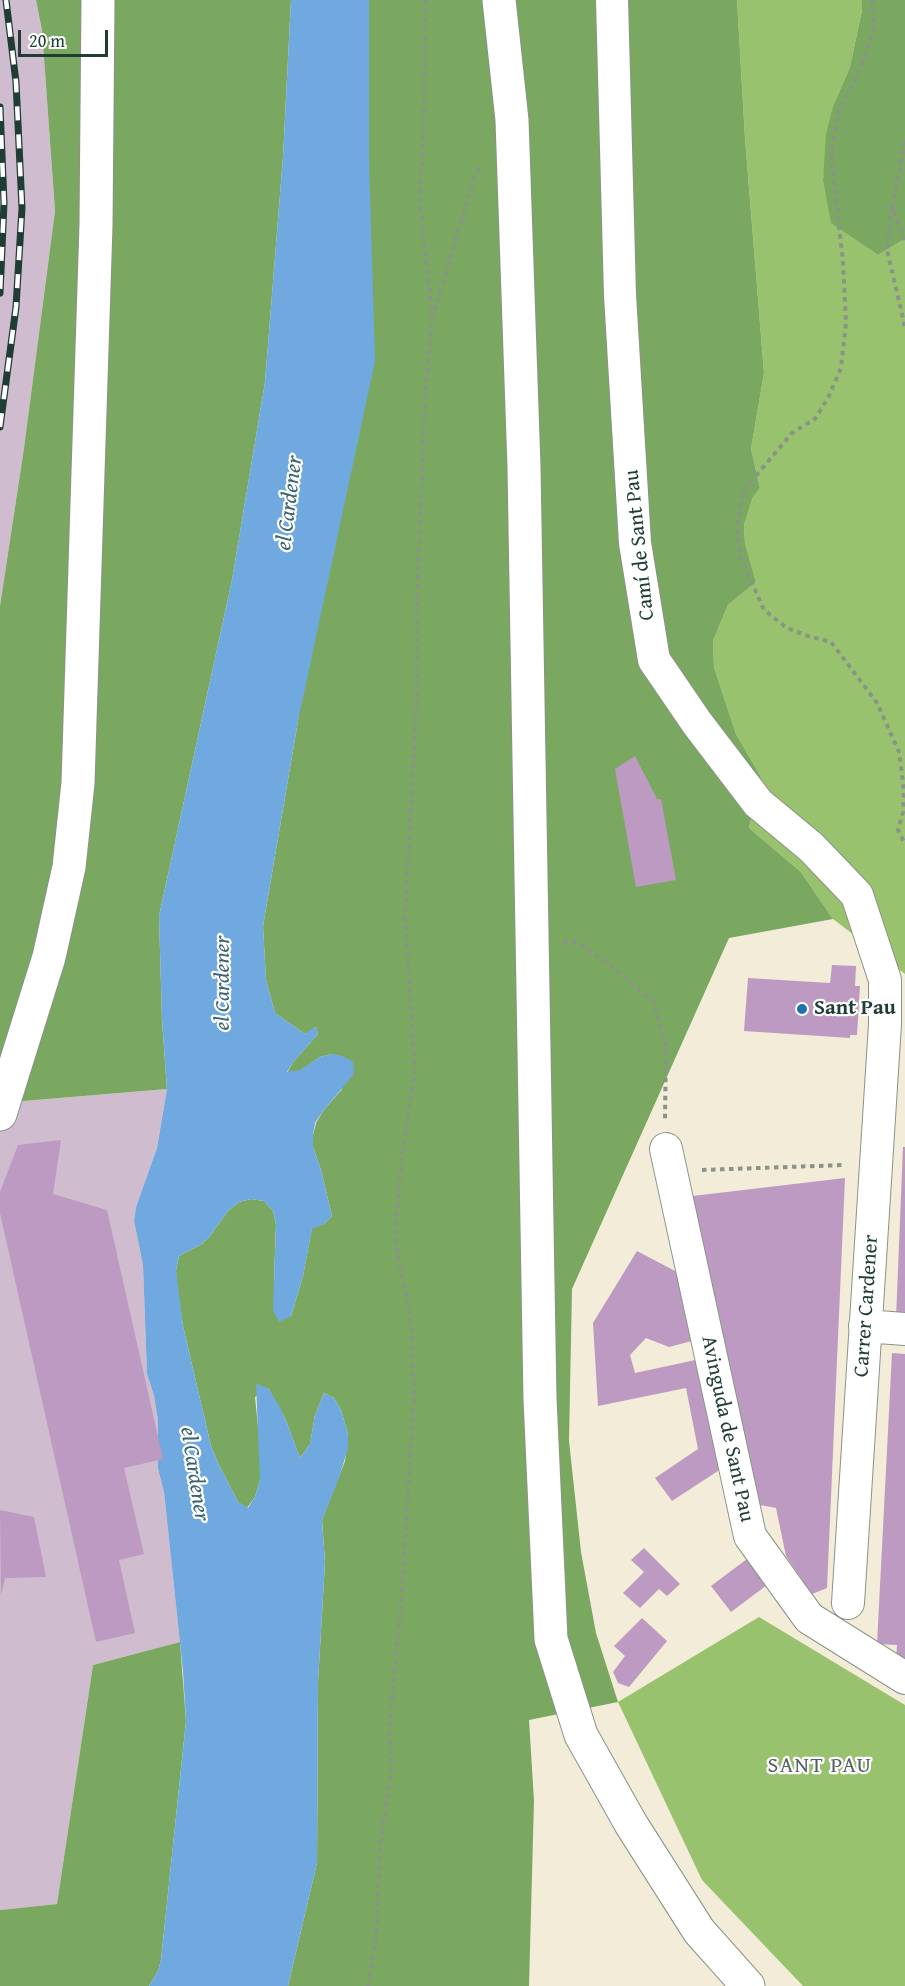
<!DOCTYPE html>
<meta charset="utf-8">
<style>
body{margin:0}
#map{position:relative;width:905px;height:1986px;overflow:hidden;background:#f3ecd8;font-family:"Gentium Book Plus",serif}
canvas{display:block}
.scale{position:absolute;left:18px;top:30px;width:90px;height:27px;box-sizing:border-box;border:3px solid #1f3d34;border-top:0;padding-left:8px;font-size:18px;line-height:21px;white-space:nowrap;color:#1f3d34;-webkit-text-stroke:4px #fff;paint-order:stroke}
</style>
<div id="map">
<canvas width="905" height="1986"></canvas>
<div class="scale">20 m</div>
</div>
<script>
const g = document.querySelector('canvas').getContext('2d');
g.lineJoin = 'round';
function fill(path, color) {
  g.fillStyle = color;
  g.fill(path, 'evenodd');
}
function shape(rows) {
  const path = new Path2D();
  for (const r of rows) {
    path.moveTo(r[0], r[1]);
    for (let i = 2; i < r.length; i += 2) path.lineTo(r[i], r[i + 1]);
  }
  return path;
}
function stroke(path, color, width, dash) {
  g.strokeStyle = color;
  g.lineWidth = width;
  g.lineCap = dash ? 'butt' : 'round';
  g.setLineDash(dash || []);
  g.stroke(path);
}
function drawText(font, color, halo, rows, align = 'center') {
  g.font = font + ' "Gentium Book Plus",serif';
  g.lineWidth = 4.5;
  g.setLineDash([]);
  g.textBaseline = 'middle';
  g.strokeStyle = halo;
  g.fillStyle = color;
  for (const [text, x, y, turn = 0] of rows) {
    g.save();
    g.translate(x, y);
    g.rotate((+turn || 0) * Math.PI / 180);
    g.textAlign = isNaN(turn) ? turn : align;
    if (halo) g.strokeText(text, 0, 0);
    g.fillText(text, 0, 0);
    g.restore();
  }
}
fill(shape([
 [0,0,36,0,42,29,55,211,24,448,0,606],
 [167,1089,157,1148,136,1207,134,1221,143,1265,147,1374,154,1396,158,1420,158,1469,164,1492,180,1642,93,1665,57,1904,0,1910,0,1103]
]), '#cfbdcf');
fill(shape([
 [737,0,862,0,862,10,850,67,833,106,823,181,832,223,878,255,905,239,905,974,833,919,801,872,749,828,761,777,736,734,714,667,713,641,728,605,756,582,745,543,744,525,753,497,760,488,751,449,764,373,745,138],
 [759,1617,905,1705,905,1986,803,1986,702,1880,618,1702]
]), '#98c26e');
fill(shape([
 [36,0,291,0,283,157,265,382,232,580,159,916,162,1020,167,1089,0,1103,0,606,24,448,55,211,42,30],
 [369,0,737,0,745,138,764,373,751,449,760,488,753,497,744,525,745,543,756,582,728,605,713,641,714,667,736,734,761,777,749,828,801,872,833,919,729,938,572,1289,569,1441,581,1552,596,1633,618,1702,529,1720,534,1801,529,1986,288,1986,317,1863,318,1682,325,1562,322,1520,345,1461,348,1434,341,1410,334,1398,324,1393,315,1415,310,1444,300,1458,285,1418,268,1388,255,1397,260,1446,260,1480,255,1497,247,1508,238,1502,218,1463,211,1446,183,1326,177,1285,176,1270,179,1256,202,1244,210,1236,228,1211,239,1202,251,1199,264,1201,273,1211,276,1224,274,1281,291,1316,303,1276,312,1228,324,1224,332,1216,321,1170,313,1147,313,1135,316,1123,323,1111,342,1089,332,1054,320,1057,300,1071,287,1073,293,1062,318,1034,316,1027,305,1034,275,1013,266,980,263,926,298,721,369,157],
 [862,0,905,0,905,239,878,255,831,223,823,181,826,134,833,106,850,67,862,10],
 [180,1642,186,1721,161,1960,158,1971,149,1986,0,1986,0,1910,57,1904,93,1665]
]), '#7aa861');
fill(shape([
 [291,0,369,0,369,157,375,361,298,721,263,926,266,980,275,1013,305,1034,316,1026,318,1034,293,1062,287,1072,300,1070,320,1057,332,1054,343,1056,353,1062,354,1074,323,1111,315,1123,313,1135,313,1147,321,1170,332,1216,324,1224,312,1229,303,1276,291,1316,279,1322,273,1310,276,1224,273,1211,264,1201,251,1199,239,1202,228,1211,210,1236,202,1244,179,1256,176,1270,183,1326,211,1446,218,1463,238,1502,248,1508,255,1497,260,1480,256,1384,268,1388,277,1402,285,1418,300,1458,310,1444,315,1415,324,1393,334,1398,341,1410,348,1434,348,1448,339,1478,322,1520,325,1562,318,1682,317,1863,288,1986,149,1986,158,1971,161,1960,186,1721,183,1671,164,1492,158,1469,158,1420,154,1396,147,1374,143,1265,134,1221,136,1207,157,1148,167,1089,162,1020,159,916,232,580,265,382,283,157]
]), '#6fa9df');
fill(shape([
 [635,756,657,799,661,799,676,880,636,887,615,769],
 [832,965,856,966,855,986,860,986,857,1035,850,1035,850,1038,744,1031,748,978,830,983],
 [61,1140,53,1194,107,1210,163,1459,124,1468,144,1554,119,1560,135,1633,96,1642,0,1213,0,1192,18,1145],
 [903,1147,905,1147,905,1319,896,1318],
 [845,1178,827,1588,812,1594,786,1556,776,1508,749,1503,684,1197],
 [637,1251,677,1272,692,1341,669,1347,646,1338,630,1355,635,1373,700,1359,727,1465,672,1501,655,1478,698,1449,686,1388,598,1406,593,1323],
 [892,1353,905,1354,905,1660,896,1660,897,1645,877,1644],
 [0,1510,34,1517,46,1577,5,1578,1,1596],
 [644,1548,680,1584,667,1596,659,1589,640,1608,623,1593,644,1572,631,1560],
 [751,1556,771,1582,731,1612,711,1586],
 [642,1618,667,1641,629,1687,618,1683,613,1672,625,1656,614,1646]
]), '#bd9ac2');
const minor = shape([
 [612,0,620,295,635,543,654,660,697,723,758,803,811,847,857,895,885,980,885,1024,848,1603],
 [666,1149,750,1536,809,1618,905,1678],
 [865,1326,905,1329]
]);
const tertiary = shape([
 [0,1114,49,957,69,867,78,783,96,225,98,0]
]);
const secondary = shape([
 [499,0,512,120,524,467,540,1399,551,1639,581,1735,631,1824,699,1931,748,1986]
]);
stroke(minor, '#899486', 34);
stroke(tertiary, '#899486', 35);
stroke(secondary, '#899486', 35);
stroke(shape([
 [425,0,424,119,420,204,432,315],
 [872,0,874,30,857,76,839,111,831,152,843,262,846,323,841,368,828,398,815,419,792,433,744,490,737,524,740,556,764,610,787,628,808,636,831,642,877,703,899,752,904,790,903,812,898,830,905,844],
 [905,141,892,207,905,240],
 [892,207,887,250,905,327],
 [563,942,576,942,604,960,654,1002,666,1046,665,1119],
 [702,1170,844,1165],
 [368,1986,376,1936,380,1847,392,1766,389,1729,401,1607,414,1394,411,1323,395,1238,401,1163,415,1069,405,916,417,692,417,600,425,395,432,319,476,172,482,166]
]), '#899486', 4, [4.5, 4.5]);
stroke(minor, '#fff', 32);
stroke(tertiary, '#fff', 33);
stroke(secondary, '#fff', 33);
const rail = shape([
 [0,107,4,203,0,293],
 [0,427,16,307,22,208,16,82,6,0]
]);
stroke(rail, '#1f3d34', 7);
stroke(rail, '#fff', 4.5, [14]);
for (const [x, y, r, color] of [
 [802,1009,6,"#1f6fb2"]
]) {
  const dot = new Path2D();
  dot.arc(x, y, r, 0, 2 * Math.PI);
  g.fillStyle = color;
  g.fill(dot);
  stroke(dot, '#fff', 2);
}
drawText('21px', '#1f3d34', '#fff', [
 ["Camí de Sant Pau",640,545,-96],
 ["Carrer Cardener",867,1306,-86],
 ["Avinguda de Sant Pau",727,1429,78]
]);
drawText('bold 21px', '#1f3d34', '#fff', [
 ["Sant Pau",814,1009]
], 'left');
drawText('italic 22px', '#3b6370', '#fff', [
 ["el Cardener",290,503,-83],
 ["el Cardener",223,983,-90],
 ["el Cardener",194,1474,81]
]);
g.letterSpacing = '1.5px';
drawText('22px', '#565e66', '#fff', [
 ["SANT PAU",820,1766]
]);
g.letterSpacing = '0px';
</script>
